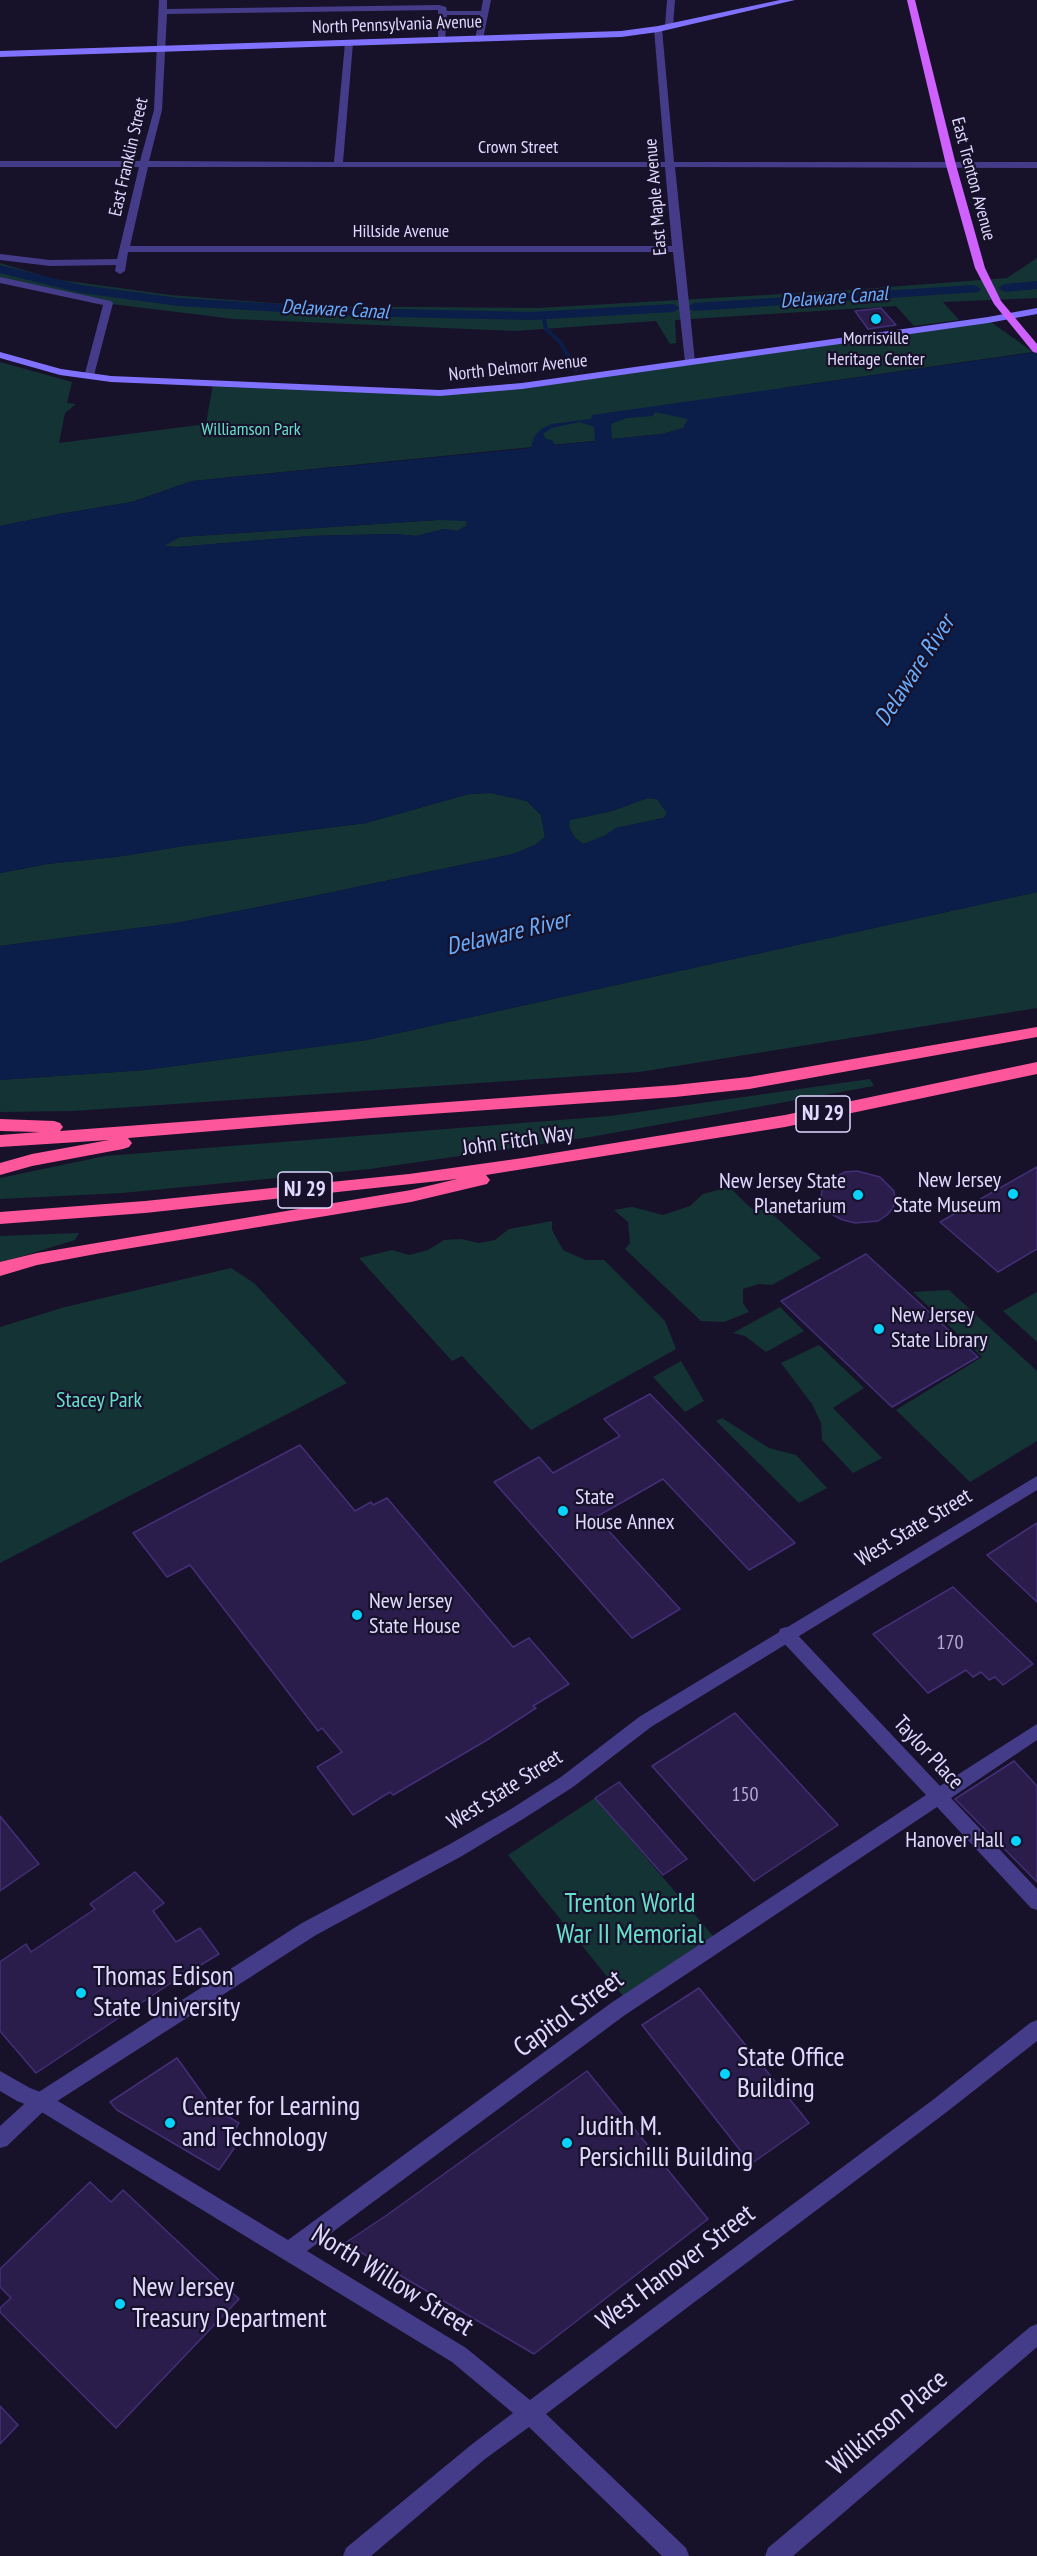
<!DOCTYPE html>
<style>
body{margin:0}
canvas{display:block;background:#17112a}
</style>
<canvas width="1037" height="2556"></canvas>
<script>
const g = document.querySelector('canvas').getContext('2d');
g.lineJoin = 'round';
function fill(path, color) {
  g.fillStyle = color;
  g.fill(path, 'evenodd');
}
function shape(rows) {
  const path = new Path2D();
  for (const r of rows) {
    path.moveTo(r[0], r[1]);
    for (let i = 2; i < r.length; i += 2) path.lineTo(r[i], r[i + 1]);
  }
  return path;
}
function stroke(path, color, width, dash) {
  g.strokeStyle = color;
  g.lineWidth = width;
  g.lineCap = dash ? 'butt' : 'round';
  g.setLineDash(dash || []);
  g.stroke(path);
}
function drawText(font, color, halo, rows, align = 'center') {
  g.font = font + ' "PT Sans Narrow",sans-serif';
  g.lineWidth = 4.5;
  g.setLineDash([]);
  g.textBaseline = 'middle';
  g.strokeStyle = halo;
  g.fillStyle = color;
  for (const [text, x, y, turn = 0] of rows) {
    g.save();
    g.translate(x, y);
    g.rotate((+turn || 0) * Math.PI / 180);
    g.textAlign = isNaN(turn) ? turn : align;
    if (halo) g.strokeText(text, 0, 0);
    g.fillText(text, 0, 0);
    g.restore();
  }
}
fill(shape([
 [1037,258,1037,298,943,302,959,320,914,326,896,306,675,320,676,343,670,344,656,321,515,331,234,319,87,301,0,281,0,263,54,279,170,295,309,306,538,308,836,291,1007,278],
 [988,320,1033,352,782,388,751,405,710,421,662,434,192,481,132,502,59,514,0,526,0,362,72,382,67,403,76,404,65,413,59,443,206,424,213,384,423,392,570,379],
 [438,520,467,520,466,526,457,531,444,529,416,536,395,534,310,536,177,547,162,546,180,537],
 [491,793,527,801,541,815,545,837,535,845,513,854,309,897,176,923,0,946,0,873,47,864,116,857,184,846,366,823,469,794],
 [647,798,657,799,667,813,664,818,616,828,605,836,583,844,575,838,569,827,569,820,612,811],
 [1037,892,1037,1008,639,1072,73,1111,0,1112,0,1080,145,1070,367,1040],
 [870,1079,874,1086,590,1137,370,1169,122,1193,0,1199,0,1178,105,1156,610,1116],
 [729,1187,752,1209,769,1211,821,1258,772,1285,759,1284,743,1289,743,1303,749,1312,724,1322,701,1321,625,1249,630,1243,628,1222,614,1210,632,1207,663,1215,690,1206,703,1194],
 [552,1221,552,1230,563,1250,585,1260,604,1260,665,1321,676,1349,531,1430,462,1356,452,1361,359,1258,392,1250,409,1255,428,1250,444,1240,461,1239,479,1243,495,1240,509,1229],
 [79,1233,75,1240,0,1263,0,1236],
 [231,1268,254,1283,347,1383,0,1563,0,1327,65,1307],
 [949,1290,1037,1371,1037,1441,970,1482,896,1410,982,1357,913,1292],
 [1037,1292,1037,1342,1003,1311],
 [780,1307,804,1331,766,1352,745,1336,733,1333],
 [819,1345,864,1388,833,1408,882,1458,853,1473,822,1440,821,1423,812,1404,781,1363],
 [681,1361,704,1401,685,1412,653,1377],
 [722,1418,769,1448,796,1455,827,1488,799,1503,716,1421],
 [595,1798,713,1936,623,1996,508,1855]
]), '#143334');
fill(shape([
 [1037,352,1037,892,367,1040,145,1070,0,1080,0,946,176,923,309,897,513,854,535,845,545,837,541,815,527,801,491,793,469,794,366,823,184,846,116,857,47,864,0,873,0,526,59,514,132,502,192,481,531,448,534,437,541,429,552,424,591,419,592,415],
 [655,412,688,419,683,428,662,434,612,439,611,424,627,418,653,416],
 [580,422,594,427,595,441,555,445,552,440,546,439,543,434,552,428],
 [438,520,467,521,466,526,457,531,444,529,416,536,395,534,310,536,177,547,164,546,180,537],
 [648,798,657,799,667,813,664,818,616,828,604,836,583,844,575,838,569,827,570,820,612,811]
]), '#0b1d49');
stroke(shape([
 [543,315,546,329,560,342,576,370]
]), '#0b1d49', 4);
fill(shape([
 [0,265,81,285,179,298,350,308,531,312,673,304,680,308,673,312,531,320,350,316,179,306,81,293,0,273,0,265],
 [1037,281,1037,289,1005,292,998,288,1005,284,1037,281],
 [974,285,981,289,979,292,694,311,687,307,694,303,974,285]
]), '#0b1d49');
const building = shape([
 [881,308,896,325,868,329,855,311,881,308],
 [1037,1167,1037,1249,998,1272,940,1222,1037,1167],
 [857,1171,880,1177,894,1191,895,1200,893,1208,887,1215,878,1221,855,1223,843,1220,833,1215,821,1199,822,1190,826,1182,845,1172,857,1171],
 [866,1254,978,1357,892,1407,781,1301,866,1254],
 [650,1394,795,1543,749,1570,663,1479,596,1517,680,1609,632,1638,494,1482,539,1457,553,1473,620,1436,604,1419,650,1394],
 [300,1445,355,1511,371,1502,373,1505,387,1498,513,1647,529,1638,569,1684,533,1706,536,1708,487,1740,393,1795,390,1792,353,1815,317,1767,342,1752,322,1728,318,1731,190,1565,167,1577,133,1533,300,1445],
 [1037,1523,1037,1602,987,1555,1037,1523],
 [953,1587,979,1612,1033,1664,1003,1685,995,1677,989,1680,981,1672,973,1677,966,1670,928,1693,873,1634,953,1587],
 [735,1713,838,1825,754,1881,652,1766,735,1713],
 [1014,1761,1037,1786,1037,1882,955,1799,1014,1761],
 [619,1782,687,1859,663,1875,595,1798,619,1782],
 [0,1816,39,1864,0,1891,0,1816],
 [135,1872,164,1903,153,1911,176,1942,200,1928,219,1954,174,1981,36,2073,0,2031,0,1962,26,1944,31,1952,95,1909,90,1904,135,1872],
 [699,1988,809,2123,751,2164,642,2025,699,1988],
 [177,2058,213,2108,239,2123,228,2143,235,2147,219,2170,117,2110,110,2102,177,2058],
 [587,2071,708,2219,534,2354,345,2243,387,2215,587,2071],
 [90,2182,111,2202,123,2190,239,2299,116,2428,0,2312,0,2308,11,2298,0,2287,0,2269,90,2182],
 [0,2406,18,2425,0,2444,0,2406]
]);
fill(building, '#2a1d4b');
stroke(building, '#432f77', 1.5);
fill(shape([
 [159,0,167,0,167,9,439,5,446,7,447,11,481,11,483,0,491,0,483,39,479,42,475,39,480,15,447,15,445,40,438,42,438,10,167,14,162,110,149,161,334,162,345,43,349,40,353,43,343,162,665,162,654,29,658,26,662,29,674,162,1037,162,1037,168,675,167,695,362,690,365,685,362,673,252,128,252,125,271,120,274,115,271,116,265,50,266,0,260,0,254,50,260,117,259,139,167,0,167,0,161,140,161,154,110,159,0],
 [148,167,665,167,672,246,130,246,148,167],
 [667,0,675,0,673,26,669,29,665,26,667,0],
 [0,277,111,301,113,303,93,379,84,377,103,305,0,283,0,277],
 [786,1627,792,1629,940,1786,1037,1724,1037,1740,951,1798,1037,1889,1037,1910,1031,1908,937,1807,625,2015,307,2251,466,2348,530,2400,934,2099,1030,2023,1037,2020,1037,2041,948,2111,546,2414,686,2548,689,2556,662,2556,529,2427,485,2459,371,2556,343,2556,346,2548,471,2445,513,2413,452,2362,35,2108,17,2101,0,2091,0,2071,30,2088,48,2095,288,2240,611,2003,926,1795,780,1639,778,1634,780,1629,786,1627],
 [1037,2324,1037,2347,793,2556,765,2556,768,2548,1030,2327,1037,2324]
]), '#453c89');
fill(shape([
 [1037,1476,1037,1490,651,1727,573,1787,523,1819,462,1856,316,1935,48,2107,7,2146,0,2148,0,2126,34,2095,302,1923,450,1844,511,1809,561,1777,639,1717,1037,1476]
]), '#453c89');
fill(shape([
 [780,0,795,0,658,32,621,37,0,57,0,51,621,31,658,26,780,0],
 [1037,308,1037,314,988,323,522,389,440,396,111,382,60,375,0,358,0,352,61,369,111,376,440,390,522,383,988,317,1037,308]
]), '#8072fe');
fill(shape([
 [907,0,915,0,956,165,985,268,1001,301,1037,344,1037,353,1033,352,994,304,975,268,946,165,907,0]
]), '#cf62fe');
fill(shape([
 [1037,1027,1037,1037,749,1089,675,1097,372,1118,128,1138,132,1143,129,1147,123,1149,32,1166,0,1175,0,1163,32,1154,109,1140,0,1147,0,1135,40,1132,0,1131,0,1119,54,1121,60,1123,63,1127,60,1131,675,1085,749,1077,1037,1027],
 [1037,1062,1037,1074,785,1127,486,1175,490,1180,487,1184,411,1202,101,1253,37,1265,0,1276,0,1262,37,1253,411,1190,457,1179,145,1213,0,1224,0,1212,145,1201,409,1174,523,1158,785,1115,1037,1062]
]), '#fe569b');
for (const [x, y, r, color] of [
 [876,319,6,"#08d3fd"],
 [1013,1194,6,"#08d3fd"],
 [858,1195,6,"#08d3fd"],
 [879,1329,6,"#08d3fd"],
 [563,1511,6,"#08d3fd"],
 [357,1615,6,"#08d3fd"],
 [1016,1841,6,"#08d3fd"],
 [81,1993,6,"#08d3fd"],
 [725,2074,6,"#08d3fd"],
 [170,2123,6,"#08d3fd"],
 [567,2143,6,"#08d3fd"],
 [120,2304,6,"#08d3fd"]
]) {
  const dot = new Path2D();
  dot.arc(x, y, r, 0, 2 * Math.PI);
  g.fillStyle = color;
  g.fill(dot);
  stroke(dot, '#17112a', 2);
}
drawText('18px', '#e1daff', '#17112a', [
 ["North Pennsylvania Avenue",397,25,-2],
 ["Crown Street",518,148],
 ["East Franklin Street",129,157,-77],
 ["East Trenton Avenue",973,179,75],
 ["East Maple Avenue",656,197,-95],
 ["Hillside Avenue",401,232],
 ["North Delmorr Avenue",518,368,-6]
]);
drawText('18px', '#e1daff', '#17112a', [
 ["Morrisville",876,339],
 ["Heritage Center",876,360]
]);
drawText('18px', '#65e0ca', '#17112a', [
 ["Williamson Park",251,430]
]);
drawText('italic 20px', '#69aefe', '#17112a', [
 ["Delaware Canal",834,298,-4],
 ["Delaware Canal",335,310,3]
]);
drawText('20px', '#b3abd2', null, [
 ["170",950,1643],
 ["150",745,1795]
]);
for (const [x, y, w] of [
 [823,1114,54],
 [305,1190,54]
]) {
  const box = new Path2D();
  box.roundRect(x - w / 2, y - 18, w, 36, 4.5);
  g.fillStyle = '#17112a';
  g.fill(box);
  stroke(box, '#e1daff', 1.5);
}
drawText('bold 21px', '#e1daff', null, [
 ["NJ 29",823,1114],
 ["NJ 29",305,1190]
]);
drawText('22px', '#e1daff', '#17112a', [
 ["John Fitch Way",518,1141,-8],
 ["West State Street",914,1528,-31],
 ["Taylor Place",928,1753,47],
 ["West State Street",505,1790,-32]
]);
drawText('22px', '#e1daff', '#17112a', [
 ["New Jersey",1001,1181],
 ["State Museum",1001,1206],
 ["New Jersey State",846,1182],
 ["Planetarium",846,1207],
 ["New Jersey",891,1316,"left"],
 ["State Library",891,1341,"left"],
 ["State",575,1498,"left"],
 ["House Annex",575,1523,"left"],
 ["New Jersey",369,1602,"left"],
 ["State House",369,1627,"left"],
 ["Hanover Hall",1004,1841]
], 'right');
drawText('22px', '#65e0ca', '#17112a', [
 ["Stacey Park",99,1401]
]);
drawText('italic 24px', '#69aefe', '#17112a', [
 ["Delaware River",915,671,-57],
 ["Delaware River",508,934,-13]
]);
drawText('27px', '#65e0ca', '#17112a', [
 ["Trenton World",630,1904],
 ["War II Memorial",630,1935]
]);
drawText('27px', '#e1daff', '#17112a', [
 ["Thomas Edison",93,1977],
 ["State University",93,2008],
 ["State Office",737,2058],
 ["Building",737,2089],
 ["Center for Learning",182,2107],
 ["and Technology",182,2138],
 ["Judith M.",579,2127],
 ["Persichilli Building",579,2158],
 ["New Jersey",132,2288],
 ["Treasury Department",132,2319]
], 'left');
drawText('27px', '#e1daff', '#17112a', [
 ["Capitol Street",569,2014,-36],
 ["West Hanover Street",676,2268,-37],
 ["North Willow Street",392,2281,32],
 ["Wilkinson Place",888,2423,-40]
]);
</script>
